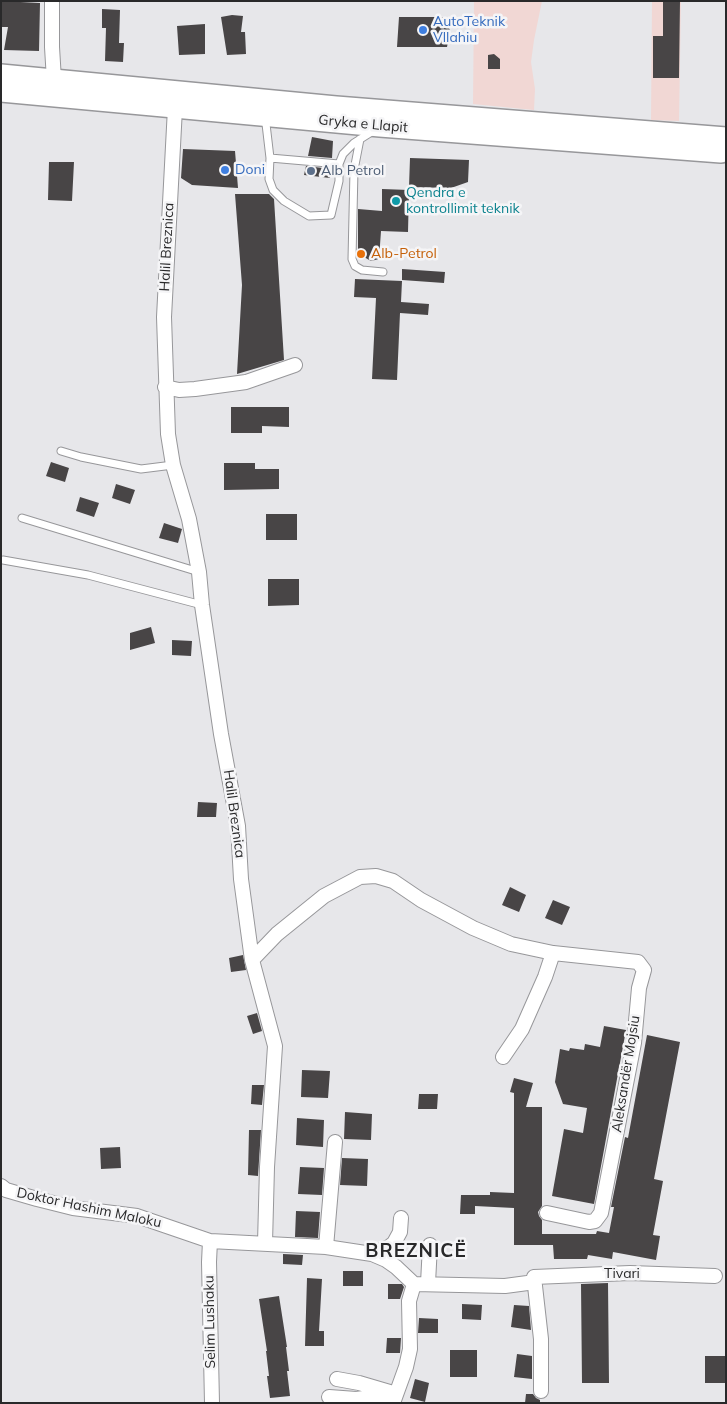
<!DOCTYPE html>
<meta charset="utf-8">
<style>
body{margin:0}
#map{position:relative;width:727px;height:1404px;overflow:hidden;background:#e7e7ea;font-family:Mulish,sans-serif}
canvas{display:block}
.frame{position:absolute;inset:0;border:2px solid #29292a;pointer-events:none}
</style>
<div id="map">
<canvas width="727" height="1404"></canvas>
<div class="frame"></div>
</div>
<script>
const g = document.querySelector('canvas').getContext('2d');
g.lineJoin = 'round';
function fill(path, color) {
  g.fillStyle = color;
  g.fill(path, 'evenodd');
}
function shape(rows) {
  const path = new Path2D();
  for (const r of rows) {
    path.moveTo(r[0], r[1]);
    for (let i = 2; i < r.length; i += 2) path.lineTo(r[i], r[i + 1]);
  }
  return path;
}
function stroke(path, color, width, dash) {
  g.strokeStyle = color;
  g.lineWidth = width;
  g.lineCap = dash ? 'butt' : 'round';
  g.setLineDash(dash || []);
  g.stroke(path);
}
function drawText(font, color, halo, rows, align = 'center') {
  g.font = font + ' Mulish,sans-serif';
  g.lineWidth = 5;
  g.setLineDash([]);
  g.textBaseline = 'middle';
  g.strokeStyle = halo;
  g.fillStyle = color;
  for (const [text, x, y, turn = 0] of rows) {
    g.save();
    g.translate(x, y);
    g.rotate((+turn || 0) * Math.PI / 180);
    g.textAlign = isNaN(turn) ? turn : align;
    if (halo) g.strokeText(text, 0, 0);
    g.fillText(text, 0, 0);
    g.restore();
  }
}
fill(shape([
 [474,1,542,1,534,40,531,62,535,89,534,110,473,104],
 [652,1,681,1,679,121,651,120]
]), '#f1d7d4');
fill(shape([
 [1,1,40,3,39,51,4,50,8,27,1,27],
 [663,1,680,1,679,78,653,78,653,36,663,36],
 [102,9,120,10,119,43,124,43,123,62,105,61,106,28,102,28],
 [232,15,243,16,241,32,245,32,246,54,227,55,221,17],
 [399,17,447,17,450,32,447,47,397,47],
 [205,24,205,54,179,55,177,26],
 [494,54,500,59,500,69,488,69,488,55],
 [312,137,333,141,332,158,308,156],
 [183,149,235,151,238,188,192,185,181,178],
 [410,158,469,160,468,182,451,188,409,187],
 [49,162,74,162,72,201,48,200],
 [306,166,331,169,330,178,304,175],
 [382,189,409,190,408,232,381,231,379,259,371,261,364,257,358,251,358,209,382,211],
 [235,194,269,194,274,199,284,360,237,374,242,285],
 [402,269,445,272,444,283,402,280],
 [355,279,402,281,401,302,429,304,428,315,400,313,397,380,372,379,376,298,354,297],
 [231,407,289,407,289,427,262,426,262,433,231,433],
 [51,462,69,468,65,482,46,476],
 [224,463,255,463,255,469,279,469,279,489,224,490],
 [116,484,135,490,130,504,112,498],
 [80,497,99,503,94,517,76,511],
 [266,514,297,514,297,540,266,540],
 [164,523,182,529,178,543,159,538],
 [268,579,299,579,299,605,268,606],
 [151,627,155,643,130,650,130,633],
 [172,640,192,641,191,656,172,655],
 [198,802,217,803,216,817,197,817],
 [510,887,526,895,519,912,502,905],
 [553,900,570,907,562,925,545,918],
 [243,955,246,970,231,972,229,958],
 [257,1013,262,1031,253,1034,247,1016],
 [604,1026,626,1030,594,1204,552,1196,564,1129,583,1133,587,1108,563,1104,555,1082,560,1049,569,1051,570,1048,584,1050,585,1044,600,1047],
 [647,1035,680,1042,654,1179,663,1181,653,1235,660,1236,656,1260,613,1252,612,1259,588,1255,587,1259,554,1259,553,1245,514,1245,514,1208,475,1206,475,1214,460,1214,461,1195,490,1195,490,1192,514,1193,514,1093,510,1092,514,1078,533,1083,526,1107,542,1107,542,1206,538,1212,539,1216,542,1220,542,1234,596,1234,597,1231,609,1233,614,1207,611,1207,625,1137,628,1138],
 [302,1070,330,1071,328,1098,301,1097],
 [252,1085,264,1085,262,1105,251,1104],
 [419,1094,438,1094,437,1109,418,1109],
 [345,1112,372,1114,371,1140,344,1139],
 [297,1118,324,1120,323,1147,296,1145],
 [249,1130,261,1130,258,1176,248,1175],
 [120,1147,121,1168,101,1169,100,1148],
 [342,1158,368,1159,367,1186,340,1185],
 [300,1167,324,1168,322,1195,298,1194],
 [296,1211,320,1212,318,1238,295,1237],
 [283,1254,303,1255,302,1265,283,1264],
 [343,1271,363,1271,363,1286,343,1286],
 [307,1278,322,1279,319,1331,324,1331,324,1346,305,1346],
 [608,1283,609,1383,582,1383,581,1284],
 [388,1284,402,1284,404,1287,400,1299,388,1299],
 [279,1296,287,1347,286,1347,289,1371,287,1371,290,1396,270,1398,267,1376,269,1376,266,1351,267,1351,259,1299],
 [462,1304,482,1305,481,1320,462,1319],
 [514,1305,529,1306,531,1330,511,1327],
 [419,1318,438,1319,438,1333,418,1333],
 [387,1338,401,1338,400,1353,386,1353],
 [450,1350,477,1350,477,1377,450,1377],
 [517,1354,532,1356,532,1379,514,1377],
 [705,1356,726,1356,726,1383,705,1383],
 [415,1379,429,1383,425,1402,410,1398],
 [526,1394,533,1394,536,1398,540,1400,540,1403,525,1403]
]), '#484546');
const lane = shape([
 [263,120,266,124,270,158,269,179,273,190,284,201,309,216,331,215,339,181,339,164,343,154,354,143,373,131],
 [360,139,354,170,352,259,355,266,362,270,383,272],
 [270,158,339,164],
 [61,451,81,457,141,469,173,465],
 [22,518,199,572],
 [3,560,88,575,202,605]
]);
const street = shape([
 [52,1,52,47,54,80],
 [175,108,164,317,168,434,173,465,189,519,199,572,202,605,221,734,238,826,241,879,252,960,275,1046,267,1167,265,1243],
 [165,387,179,390,195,389,246,382,295,365],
 [252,960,277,934,324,896,360,877,376,876,393,881,421,900,473,928,511,944,553,953,638,962,644,970,639,988,634,1043,601,1213,595,1221,589,1222,547,1213],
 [503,1057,522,1029,545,977,553,953],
 [1,1186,6,1190,37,1199,73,1208,137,1216,210,1241,326,1247,372,1254,386,1260,396,1267,414,1284,505,1286,535,1282],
 [210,1241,209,1262,212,1403],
 [326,1247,335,1142],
 [372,1254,389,1247,394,1243,400,1232,401,1218],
 [428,1283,430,1245],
 [337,1379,359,1383,393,1393],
 [541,1391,541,1339,534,1277,630,1273,715,1276],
 [329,1397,356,1399,396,1394],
 [393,1403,406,1367,410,1349,409,1301,414,1284]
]);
const primary = shape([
 [1,75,336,107,726,138],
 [1,91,380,126,721,152]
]);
stroke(lane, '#97979a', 9);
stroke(street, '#97979a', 16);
stroke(primary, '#97979a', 24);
stroke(lane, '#fff', 7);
stroke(street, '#fff', 14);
stroke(primary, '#fff', 21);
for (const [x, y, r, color] of [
 [423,30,5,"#3f7fe0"],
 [225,170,5,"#3f7fe0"],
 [311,171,5,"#5c6f8a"],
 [396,201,5,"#0f9aa8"],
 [361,254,5,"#e8710a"]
]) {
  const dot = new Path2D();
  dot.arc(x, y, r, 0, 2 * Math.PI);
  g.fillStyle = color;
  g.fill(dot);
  stroke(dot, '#f5f5f7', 2);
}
drawText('14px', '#366cbe', '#f5f5f7', [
 ["AutoTeknik",433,22],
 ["Vllahiu",433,38],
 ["Doni",235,170]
], 'left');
drawText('14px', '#29292a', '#f5f5f7', [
 ["Gryka e Llapit",363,124,5],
 ["Halil Breznica",167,247,-87],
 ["Halil Breznica",234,814,82],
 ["Aleksandër Mojsiu",626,1074,-81],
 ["Doktor Hashim Maloku",89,1208,12],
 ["Tivari",622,1274],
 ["Selim Lushaku",210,1322,-91]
]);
drawText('14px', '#4e5e75', '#f5f5f7', [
 ["Alb Petrol",321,171]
], 'left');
drawText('14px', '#0d838f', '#f5f5f7', [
 ["Qendra e",406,193],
 ["kontrollimit teknik",406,209]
], 'left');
drawText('14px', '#c56008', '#f5f5f7', [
 ["Alb-Petrol",371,254]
], 'left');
g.letterSpacing = '1px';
drawText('bold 19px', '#29292a', '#f5f5f7', [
 ["BREZNICË",416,1251]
]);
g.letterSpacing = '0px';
</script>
